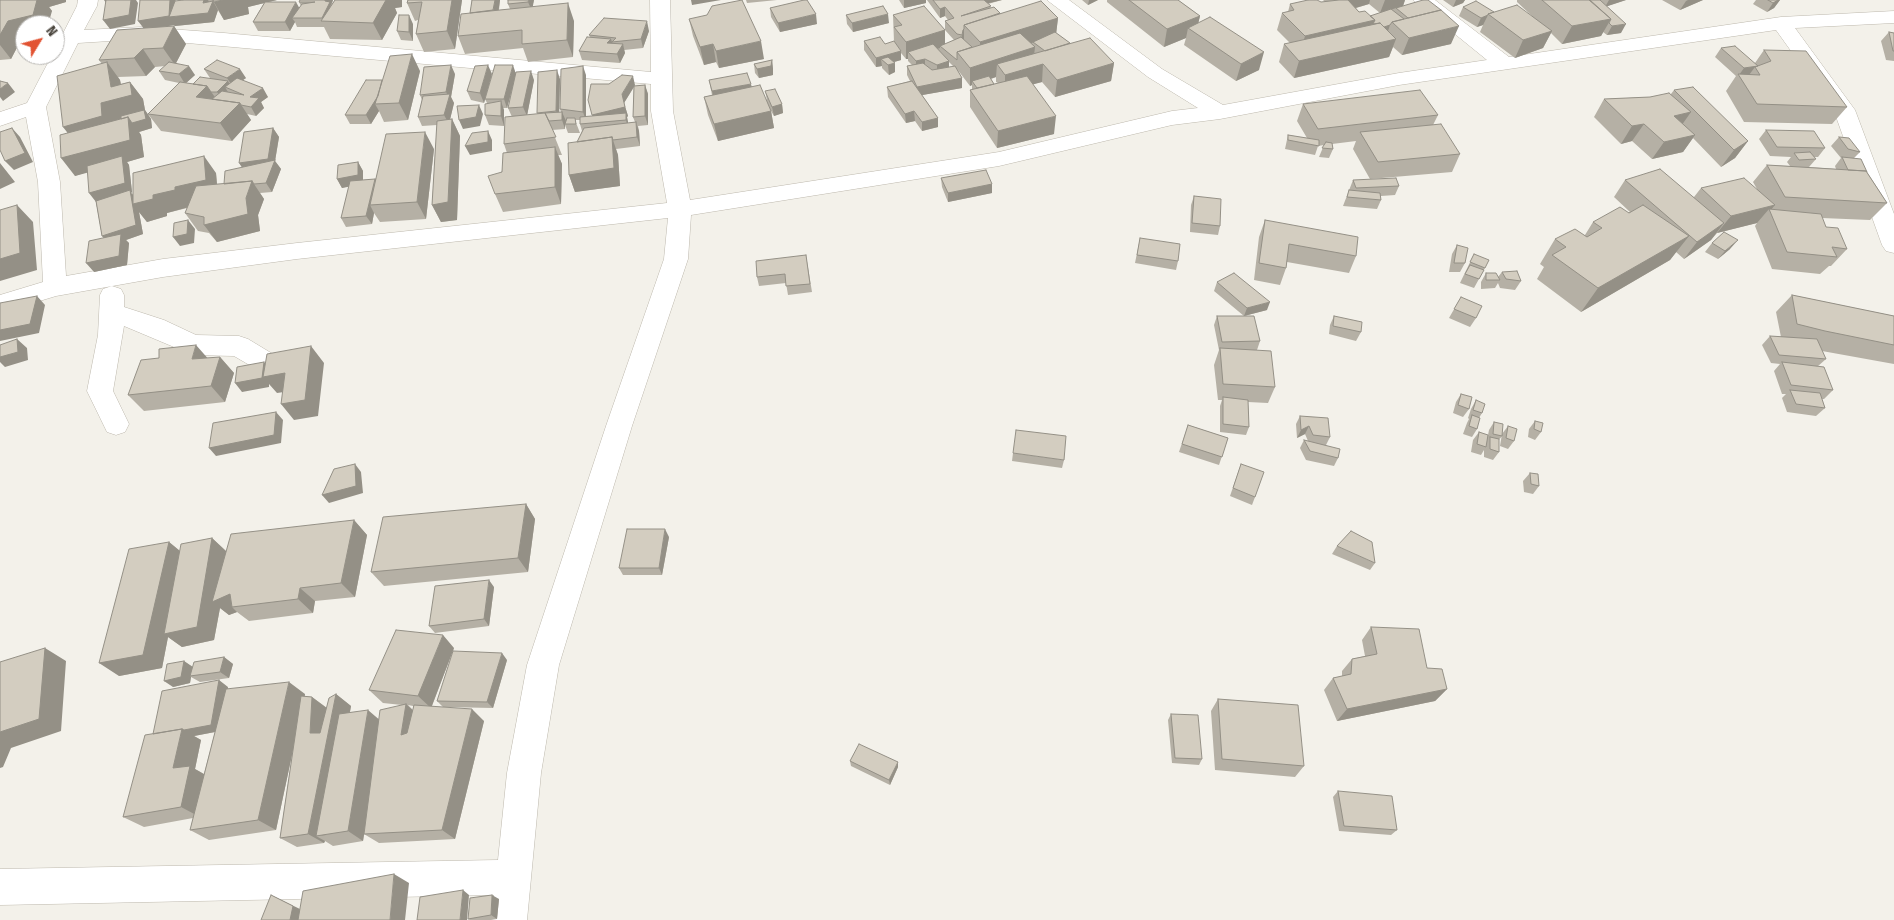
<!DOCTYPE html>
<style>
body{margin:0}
#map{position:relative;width:1894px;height:920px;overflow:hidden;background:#f3f1ea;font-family:"Fira Sans Condensed",sans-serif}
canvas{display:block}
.north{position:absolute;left:15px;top:15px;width:50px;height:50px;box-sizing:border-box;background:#fff;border:1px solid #b5b3b0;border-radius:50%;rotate:53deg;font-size:14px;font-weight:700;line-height:20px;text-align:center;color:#464139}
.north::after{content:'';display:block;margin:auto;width:18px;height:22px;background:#e25332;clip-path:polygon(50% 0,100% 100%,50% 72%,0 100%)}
</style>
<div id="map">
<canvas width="1894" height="920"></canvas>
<div class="north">N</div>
</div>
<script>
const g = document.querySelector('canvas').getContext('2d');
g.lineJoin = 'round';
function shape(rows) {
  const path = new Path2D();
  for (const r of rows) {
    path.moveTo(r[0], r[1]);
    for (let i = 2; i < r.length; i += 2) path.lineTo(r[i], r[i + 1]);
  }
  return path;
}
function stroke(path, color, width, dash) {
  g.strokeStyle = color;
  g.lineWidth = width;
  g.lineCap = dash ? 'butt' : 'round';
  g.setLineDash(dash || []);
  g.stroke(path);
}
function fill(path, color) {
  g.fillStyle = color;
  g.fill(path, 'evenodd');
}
const street = shape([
 [78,0,98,0,97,6,84,30,142,27,224,33,651,72,650,0,670,0,673,111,690,200,999,152,1172,111,1198,108,1148,77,1047,0,1069,0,1162,69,1223,105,1399,73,1487,60,1413,0,1435,0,1509,57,1781,17,1894,11,1894,23,1795,28,1855,110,1894,214,1894,253,1886,251,1882,245,1834,111,1776,30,1399,85,1220,119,1172,125,999,166,691,215,688,259,632,426,559,665,541,773,527,920,491,920,494,895,0,905,0,869,498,860,507,773,527,665,606,426,664,259,668,218,297,259,163,277,56,296,0,313,0,295,43,282,38,182,26,117,0,126,0,112,27,103,52,55,55,55,55,49,77,6,78,0],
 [142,39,651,84,651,111,667,203,297,243,163,259,66,276,60,182,46,107,78,43,142,39],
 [112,286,121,289,124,295,124,307,164,320,196,335,239,336,248,339,276,356,280,363,276,370,267,373,258,370,234,356,193,355,124,326,113,391,129,424,125,432,116,435,107,432,87,391,98,335,100,295,103,289,112,286]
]);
stroke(street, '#bdb8ad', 1);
fill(street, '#fff');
fill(shape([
 [0,0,66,0,66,2,49,7,52,11,22,38,11,59,0,60],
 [140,0,175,0,176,1,183,0,277,0,268,2,299,8,301,6,299,2,300,0,333,0,332,4,335,0,402,0,402,7,395,8,397,13,382,40,330,39,324,27,297,27,295,22,290,31,258,31,253,22,264,3,248,7,249,14,224,20,216,7,218,10,214,22,175,26,174,25,164,27,174,26,186,44,176,63,195,75,186,83,193,84,212,79,210,78,204,69,246,78,243,80,268,97,261,102,264,108,256,116,247,114,251,120,232,141,161,131,148,114,179,83,165,80,159,71,165,66,155,67,146,76,118,77,120,80,121,84,130,82,143,99,145,110,151,119,152,128,139,132,141,135,144,157,127,162,129,165,132,192,131,193,133,194,216,173,217,184,224,184,242,167,273,128,279,137,275,161,281,169,272,192,260,193,264,199,258,215,260,231,217,242,209,233,198,231,185,213,187,208,167,213,167,216,147,222,139,212,143,234,126,240,129,243,127,265,94,272,104,238,96,202,87,172,75,176,67,133,102,64,99,60,143,28],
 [408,0,462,0,455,49,424,52,416,34,418,20,415,21,407,3],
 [472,0,500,0,499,10,510,9,508,4,508,0,534,0,532,7,574,21,573,57,528,62,523,48,465,54,458,36,470,13],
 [746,0,777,0,747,3],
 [899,0,926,0,926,3,904,8],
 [927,0,1002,0,988,4,991,8,1000,13,1058,18,1056,33,1070,43,1114,63,1111,81,1055,97,1042,82,1033,84,1054,134,997,148,970,107,970,90,972,90,972,85,970,86,957,69,962,78,962,88,922,95,938,118,938,127,922,131,915,121,906,123,888,97,887,87,910,81,907,75,907,66,912,65,908,61,908,59,906,59,901,53,901,60,894,62,895,72,889,75,882,68,882,66,876,67,864,50,864,41,885,44,894,42,893,15,945,30,945,44,954,40,945,30,945,21,948,20,945,16,940,18],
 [949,62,953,66,949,67],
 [996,77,996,82,998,83,994,84,991,79],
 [1082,0,1098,0,1088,5],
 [1107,0,1178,0,1200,16,1198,23,1259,70,1236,81,1184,45,1186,38,1164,47,1107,2],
 [1323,0,1405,0,1403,6,1451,44,1402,55,1393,47,1389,57,1294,78,1279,62,1284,44,1290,43,1277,30,1282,13,1288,12,1290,4,1325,2],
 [1369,4,1380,13,1370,16,1359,12,1356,8],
 [1443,0,1465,0,1463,3,1453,7],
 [1517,0,1626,0,1607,6,1621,33,1607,35,1603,32,1601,36,1562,44,1551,33,1543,48,1515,58,1480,32,1483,25,1477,27,1459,16,1463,7,1494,12,1533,17,1517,2],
 [1662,0,1703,0,1680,10],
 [1756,0,1780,0,1774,8,1767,12,1753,4],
 [770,8,817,24,780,32,771,17],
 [846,15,889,23,853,32,847,24],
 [689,19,764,59,719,68,716,62,704,65,693,36],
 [413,24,413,41,401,40,397,31],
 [649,31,643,48,624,50,625,53,620,63,582,60,579,51,590,37,589,35],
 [1889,32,1894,33,1894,61,1886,60,1881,41],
 [1721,48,1755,63,1764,50,1847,107,1832,124,1744,122,1726,91,1736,76,1715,57],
 [772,60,773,69,773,75,759,78,755,73,754,64],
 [420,71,408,120,384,122,379,111,371,124,350,124,345,115,382,80],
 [516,73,534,80,527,115,537,114,560,79,559,112,561,112,560,109,586,75,586,117,593,116,635,85,635,86,645,85,648,94,648,125,638,126,639,131,640,146,616,149,618,155,620,186,575,192,569,175,577,142,582,131,580,124,580,120,575,120,580,133,568,133,565,125,565,129,552,130,562,155,558,155,562,164,561,204,503,212,495,194,507,153,504,144,512,117,508,108,514,84,507,108,503,108,504,110,504,126,489,125,485,115,487,103,485,99],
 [634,87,633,117,635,122,628,123,627,117,628,116,624,103],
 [455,74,451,97,454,103,450,119,452,119,460,136,457,220,441,222,432,205,437,125,422,126,418,117,422,100,420,95],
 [492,74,484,103,471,100,467,91],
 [709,80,752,86,767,100,765,91,782,104,783,113,774,116,771,111,774,128,718,141,708,115,704,97,712,95],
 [1674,90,1748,141,1735,158,1721,167,1693,138,1683,152,1652,159,1632,141,1621,144,1594,117,1604,99,1650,97,1671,94],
 [1303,104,1438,115,1433,125,1460,154,1452,172,1370,179,1353,149,1356,141,1332,144,1333,149,1329,158,1319,157,1324,145,1318,146,1315,155,1285,149,1288,135,1307,138,1297,121],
 [1766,130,1825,148,1818,157,1814,157,1816,159,1809,167,1836,169,1835,166,1841,158,1831,146,1839,137,1860,152,1854,158,1867,172,1887,203,1870,220,1822,218,1826,227,1847,249,1831,266,1829,266,1820,274,1772,269,1755,226,1757,223,1717,233,1711,240,1684,259,1676,252,1670,260,1581,312,1537,279,1544,267,1540,264,1555,239,1585,235,1593,222,1630,212,1614,197,1625,180,1694,197,1701,188,1757,189,1753,182,1767,165,1790,166,1787,162,1791,157,1770,156,1759,139],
 [434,149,426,219,380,222,374,213,372,224,346,227,341,218,349,186,342,188,337,179,358,162,363,171,363,180,375,179],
 [941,178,992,184,992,193,948,202,942,187],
 [1353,180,1399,186,1395,195,1381,196,1381,200,1377,209,1343,206],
 [1194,196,1220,226,1218,235,1190,232,1191,205],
 [1265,220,1356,256,1349,273,1287,262,1286,268,1280,285,1254,280,1259,237],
 [1140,238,1178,261,1176,270,1135,263],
 [1712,243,1730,249,1718,259,1705,252],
 [1457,245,1465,263,1460,272,1449,272,1452,254],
 [1474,254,1485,268,1474,288,1460,283],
 [806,255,812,292,788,295,786,283,759,286,757,277],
 [1502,272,1521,281,1515,290,1500,288,1498,283,1495,288,1481,289,1481,282,1486,273,1498,277],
 [1217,282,1267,310,1244,316,1260,341,1257,350,1248,350,1275,387,1268,403,1248,402,1249,427,1246,435,1220,432,1220,406,1222,400,1218,400,1214,365,1219,350,1214,325,1217,316,1244,316,1214,291],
 [1792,295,1894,316,1894,364,1822,351,1826,359,1817,367,1833,390,1824,399,1822,399,1825,408,1816,416,1787,412,1782,398,1786,394,1782,394,1774,371,1780,364,1771,363,1762,345,1770,336,1781,337,1776,312],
 [1461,297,1476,318,1470,327,1449,318],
 [1334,316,1361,332,1356,341,1329,334,1330,325],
 [220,357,234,373,225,402,144,411,128,395],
 [1461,394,1469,409,1463,417,1453,413,1456,402],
 [1476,400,1482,413,1479,418,1477,429,1472,437,1463,434,1467,423,1469,419,1468,418,1471,409],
 [1300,416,1330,437,1326,445,1338,458,1334,466,1306,460,1300,448,1304,440,1308,441,1305,434,1297,438,1296,424],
 [1535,421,1541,432,1535,440,1528,437,1529,429],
 [1494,422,1502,436,1499,440,1499,452,1493,460,1484,457,1484,450,1481,455,1471,452,1473,440,1479,432,1488,435,1489,430],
 [1188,425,1228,438,1219,465,1179,452],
 [1508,426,1514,441,1508,449,1500,446,1502,434],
 [1013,453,1064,460,1062,468,1012,461],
 [1241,464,1255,497,1252,505,1230,496],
 [1530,473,1539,486,1533,494,1524,492,1523,481],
 [526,504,535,519,528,572,384,586,371,572],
 [354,520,367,535,355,597,315,601,313,613,249,621,237,612,229,615,220,608,214,640,182,647,168,637,162,668,119,676,169,542,180,551,212,538,226,551],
 [669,537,662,575,623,575,619,568],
 [1337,546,1375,563,1370,570,1332,554],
 [494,587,489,626,435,633,429,626],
 [1371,627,1427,668,1447,689,1435,701,1337,721,1324,690,1333,678,1342,676,1342,671,1352,659,1365,656,1362,640],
 [454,648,432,706,484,721,455,839,379,843,364,834,363,841,333,846,325,841,324,843,297,847,280,838,293,750,276,830,209,840,190,830,193,818,144,827,123,817,153,734,228,687,228,689,305,694,305,696,312,697,327,708,336,694,351,706,350,712,378,719,402,705,383,703,369,690],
 [408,705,413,706,413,710],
 [215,732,204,774,195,769,201,740,194,736],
 [224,657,233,664,229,678,200,682,191,677,190,683,173,687,184,661,192,667],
 [507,660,493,708,443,707,437,701],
 [1218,699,1304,766,1295,777,1215,770,1211,711],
 [1171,714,1202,759,1199,765,1172,763,1168,720],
 [850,761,898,767,890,785,851,766],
 [1338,791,1397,830,1391,835,1339,831,1333,797],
 [499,899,497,919,491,920,470,920,468,919]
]), '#b5b0a5');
fill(shape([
 [0,0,66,0,66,2,49,7,52,11,48,25,25,25,25,38,22,38,11,59,0,45],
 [104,0,136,0,138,3,135,24,110,29,103,20,108,6],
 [149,0,175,0,176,1,175,17,213,1,218,10,214,22,175,26,174,25,145,30,138,21],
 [204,0,208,0,211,5,203,3],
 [223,0,277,0,248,7,249,14,224,20,214,2],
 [325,0,333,0,324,21,322,18],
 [384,0,402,0,402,7,395,8,397,13,382,40,373,23],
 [452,0,462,0,455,49,447,31],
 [495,0,500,0,497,21,493,12],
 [529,0,534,0,532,11,528,2],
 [691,0,721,0,692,5],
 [904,0,926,0,926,3,904,8],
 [985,0,1002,0,985,4],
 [1089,0,1098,0,1088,5],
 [1342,0,1370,0,1369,4,1338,13],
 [1385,0,1405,0,1403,6,1380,13],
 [1456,0,1465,0,1463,3,1453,7],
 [1609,0,1626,0,1605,7],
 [1688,0,1703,0,1680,10,1686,1],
 [1778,0,1780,0,1774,8,1767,12,1773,3],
 [296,2,301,11,292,18,295,22,290,31,285,22],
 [568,3,574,21,573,57,567,40],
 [945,7,945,16,940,18,940,9],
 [816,14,817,24,780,32,778,23],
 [888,14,889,23,853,32,852,23],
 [409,15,413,24,413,41,409,32],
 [1488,15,1483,25,1477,27,1481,18],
 [1200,16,1196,33,1188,28,1186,38,1164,47,1167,29],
 [1058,18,1056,35,980,60,980,42],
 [1611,19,1601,36,1562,44,1572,26],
 [1375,20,1369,37,1300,53,1305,36],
 [647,21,649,31,643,48,641,39],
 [1626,24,1621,33,1607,35,1612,26],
 [1390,25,1387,34,1379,29],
 [174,26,186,44,175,65,163,48],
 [1459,26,1451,44,1402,55,1409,38],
 [964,29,964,39,962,39,961,44,962,35,963,30],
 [945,30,945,47,940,46,940,48,913,57,908,52,908,59,906,59,906,42],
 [1552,31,1543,48,1515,58,1523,40],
 [611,39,614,48,607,43],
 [1396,39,1389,57,1294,78,1299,61],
 [761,41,764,59,719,68,716,51],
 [623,44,625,53,620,63,617,54],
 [713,44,716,62,704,65,700,47],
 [1035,47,1033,65,997,64,996,77,974,84,972,81,972,85,970,86,970,68],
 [143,49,155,67,146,76,134,58],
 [901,51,901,60,887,64,881,59,882,66,876,67,876,58],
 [1264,52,1259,70,1236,81,1241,64],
 [412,54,420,71,408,120,399,103],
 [925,59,925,68,916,70,916,61],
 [772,60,773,69,773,75,759,78,757,69],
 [949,61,949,70,937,74,937,65],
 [107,62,120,80,123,97,130,82,143,99,145,110,151,119,152,128,139,132,141,135,144,157,127,162,129,165,132,192,131,193,137,199,153,195,175,187,204,156,216,173,218,197,189,207,167,213,167,216,147,222,139,212,143,234,126,240,129,243,127,265,94,272,86,263,109,245,102,236,96,202,89,193,123,163,75,176,61,158,128,117,145,112,114,121,77,145,63,127,101,103,111,87],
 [895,63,895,72,889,75,888,65],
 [1114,63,1111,81,1055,97,1057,80],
 [1043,64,1042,82,1005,92,1005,75],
 [451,65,455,74,451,97,454,103,449,124,444,115,449,98,446,92],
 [488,65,492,74,484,103,480,93],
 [513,65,516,74,507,108,504,99],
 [189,66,195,75,185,84,179,74],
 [583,66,586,75,586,121,583,112],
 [1758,66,1755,67,1749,75,1739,75,1744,68],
 [240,69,246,78,233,87,227,78],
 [557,70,560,79,559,120,556,111],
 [531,71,534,80,527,116,523,107],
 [633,76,635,85,624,103,628,116,627,117,628,122,628,129,626,120,595,123,592,115,622,94],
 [962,78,962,88,917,96,917,87],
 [228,81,233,90,225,87,229,94,223,101,217,92],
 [387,81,375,104,379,111,371,124,366,115],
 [8,83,15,92,3,101,0,97,0,89],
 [751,84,753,93,714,100,712,91],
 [645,85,648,94,648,125,645,116],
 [207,86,217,100,196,97],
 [263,88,268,97,261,102,264,108,256,116,251,107,250,97],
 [501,101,504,110,504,126,501,116],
 [240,103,251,120,232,141,220,123],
 [782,104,783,113,774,116,772,107],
 [479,105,483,114,480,126,463,129,459,120],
 [771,111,774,128,718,141,714,124],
 [914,111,915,121,906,123,905,114],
 [562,112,566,121,566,124,565,124,565,129,562,120],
 [1691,112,1679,129,1674,116],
 [1056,116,1054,134,997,148,998,131],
 [938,118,938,127,922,131,922,122],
 [452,119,460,136,457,220,441,222,432,205],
 [636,122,639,131,640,146,637,137],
 [1644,124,1632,141,1621,144,1632,126],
 [12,128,20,137,33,162,14,170,5,161],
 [273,128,279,137,275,161,281,169,272,192,266,183,245,172,239,163],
 [488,131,492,140,492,151,470,155,465,146],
 [425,132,434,149,426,219,417,202],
 [1695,135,1683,152,1652,159,1664,142],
 [612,137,618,155,620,186,575,192,569,175],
 [1748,141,1735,158,1721,167,1734,150],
 [555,147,562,164,561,204,555,187],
 [358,162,363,171,363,184,342,188,337,179],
 [0,163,15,182,0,189],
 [375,179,370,205,374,213,372,224,366,216],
 [252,181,264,199,258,215,260,231,217,242,204,225,246,198],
 [992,184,992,193,948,202,948,193],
 [17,205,33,222,37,270,0,281,0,259],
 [1775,205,1770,211,1769,209,1757,223,1717,233,1731,216],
 [188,220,195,229,194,243,180,246,173,237],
 [1724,223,1711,240,1684,259,1697,242],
 [1689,236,1670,260,1581,312,1598,288],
 [1738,240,1730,249,1718,259,1725,251],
 [37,296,45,305,39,333,0,341,0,330],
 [1270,302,1267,310,1244,316,1247,308],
 [17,339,27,348,28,360,5,367,0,362,0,357],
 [196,345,211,362,192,359],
 [311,346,324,363,318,416,294,420,281,404],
 [220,357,234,373,225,402,211,386],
 [264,362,271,371,285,373,298,390,277,393,269,384,269,387,242,392,235,383],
 [276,412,283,420,281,443,216,456,209,448],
 [1309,426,1305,434,1297,438,1301,430],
 [355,464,361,472,363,493,329,503,322,495],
 [526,504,535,519,528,572,518,558],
 [354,520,367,535,355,597,341,583],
 [665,529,669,537,662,575,659,568],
 [212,538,228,553,230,594,232,607,237,612,229,615,220,608,214,640,182,647,168,637,162,668,119,676,99,663,169,542,186,556],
 [489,580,494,587,489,626,484,619],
 [300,588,315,601,313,613,298,599],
 [443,635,454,648,431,708,418,696],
 [45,648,66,661,61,731,11,748,3,767,0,768,0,732],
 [502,653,507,660,493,708,487,702],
 [224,657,233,664,229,678,220,672],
 [184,661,193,667,190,676,191,677,190,683,173,687,164,681],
 [219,680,228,687,220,731,194,736,201,740,195,769,209,777,200,817,181,807,173,768,182,729],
 [289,682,305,694,276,830,258,820],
 [1447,689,1435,701,1337,721,1347,709],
 [336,694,351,706,326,835,316,836,325,841,324,843,308,834],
 [312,697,328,709,325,745,310,733],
 [406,704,419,716,414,746,401,735],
 [472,709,484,721,455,839,442,830],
 [368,710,382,722,363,841,348,831],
 [898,762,898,767,890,785,889,780],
 [394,874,409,883,405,920,390,920],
 [463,890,469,895,467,920,460,920],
 [271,895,302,910,300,920,290,920],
 [492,895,499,899,497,919,491,915]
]), '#949086');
const building = shape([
 [0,0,37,0,33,15,8,21,0,35,0,0],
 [106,0,131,0,129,15,103,20,106,0],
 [140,0,170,0,169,16,138,21,140,0],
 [183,0,204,0,203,3,213,1,208,13,169,17,175,1,183,0],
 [213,0,223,0,214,2,213,0],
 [300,0,325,0,325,1,330,2,322,18,292,18,302,4,315,2,299,2,300,0],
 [335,0,386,0,373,23,321,21,335,0],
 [408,0,452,0,447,31,416,34,422,2,407,3,408,0],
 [472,0,495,0,493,10,470,13,472,0],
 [508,0,529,0,528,2,508,4,508,0],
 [742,0,761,41,716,51,713,44,700,47,689,19,707,15,712,6,742,0],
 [804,0,807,0,816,14,778,23,770,8,804,0],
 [933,0,984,0,991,6,961,16,994,7,1000,13,964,25,964,29,963,30,962,35,957,34,945,21,954,18,945,7,940,9,933,0],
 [1129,0,1178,0,1200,16,1167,29,1129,0],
 [1308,0,1317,0,1321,2,1339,0,1348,0,1359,12,1365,11,1375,20,1305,36,1282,13,1294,10,1290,4,1308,0],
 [1423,0,1428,0,1441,10,1408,18,1396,8,1423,0],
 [1542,0,1589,0,1611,19,1572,26,1542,0],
 [1590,0,1600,0,1626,24,1612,26,1609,23,1611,19,1590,0],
 [1768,0,1778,0,1773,3,1768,0],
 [1041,1,1058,18,980,42,964,25,1041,1],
 [1476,1,1494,12,1488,14,1488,15,1481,18,1463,7,1476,1],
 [265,2,296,2,285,22,253,22,265,2],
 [568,3,567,40,522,44,522,30,458,36,461,14,568,3],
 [1517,5,1552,31,1523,40,1488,14,1517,5],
 [883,6,888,14,852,23,846,15,883,6],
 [924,6,945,30,906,42,894,27,902,25,893,15,924,6],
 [1391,9,1404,19,1392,22,1390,25,1384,27,1380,23,1373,24,1375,20,1370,16,1391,9],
 [1441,10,1459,26,1409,38,1392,22,1441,10],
 [399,15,409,15,409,32,397,31,399,15],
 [1210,17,1264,52,1241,64,1188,28,1210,17],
 [604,18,647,21,641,39,612,42,616,38,589,35,604,18],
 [1380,23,1396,39,1299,61,1284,44,1380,23],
 [174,26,163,48,143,49,134,58,99,60,117,30,174,26],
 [1055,32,1070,43,1045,51,1033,42,1055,32],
 [1889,32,1894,33,1894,51,1893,51,1889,32],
 [1020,33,1035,47,970,68,957,52,1020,33],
 [587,37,611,39,607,43,623,44,617,54,579,51,587,37],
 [880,37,885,44,894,41,901,51,876,58,864,41,880,37],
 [961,37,972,47,957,52,957,60,940,46,961,37],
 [1090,38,1114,63,1057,80,1043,64,1005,75,997,64,1090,38],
 [933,44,949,61,937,65,925,59,916,61,908,52,933,44],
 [1735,46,1758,66,1744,68,1721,48,1735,46],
 [1764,50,1806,51,1847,107,1757,104,1738,74,1760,75,1755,67,1771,61,1764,50],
 [412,54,399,103,375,104,390,56,412,54],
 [888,57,895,63,888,65,881,59,888,57],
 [217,60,240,69,227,78,204,69,217,60],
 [772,60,771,66,757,69,754,64,772,60],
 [107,62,111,87,130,82,132,95,101,103,102,116,63,127,57,76,107,62],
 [169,62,189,66,179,74,159,71,169,62],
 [923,63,932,70,955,66,962,78,917,87,907,66,923,63],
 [451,65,446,92,420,95,424,67,451,65],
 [488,65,480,93,467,91,475,66,488,65],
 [495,65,513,65,504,99,485,99,495,65],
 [583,66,583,112,560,109,561,69,583,66],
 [557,70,556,111,537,113,538,72,557,70],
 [531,71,523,107,508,108,516,72,531,71],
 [747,73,751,84,712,91,709,80,747,73],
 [622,75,633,76,622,94,625,107,592,115,588,100,591,84,609,84,622,75],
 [989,76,994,84,977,88,972,81,989,76],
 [1027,76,1056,116,998,131,970,90,1027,76],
 [200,77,228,81,217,92,211,92,207,86,193,84,200,77],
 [237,78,263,88,250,97,259,98,251,107,241,105,240,103,212,99,222,91,244,95,225,87,237,78],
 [366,80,382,80,378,96,366,115,345,115,366,80],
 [0,81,8,83,0,89,0,81],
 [912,81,938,118,922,122,914,111,905,114,887,87,912,81],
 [180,82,207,86,196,97,240,103,220,123,148,114,180,82],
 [645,85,645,116,633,117,634,86,645,85],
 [760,85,771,111,714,124,704,97,760,85],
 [1693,87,1748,141,1734,150,1674,90,1693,87],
 [775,89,782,104,772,107,765,91,775,89],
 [1420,90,1438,115,1318,129,1303,104,1420,90],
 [1669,93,1691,112,1674,116,1695,135,1664,142,1644,124,1632,126,1604,99,1650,97,1669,93],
 [450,94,444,115,418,117,423,96,450,94],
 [501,101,501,116,485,115,485,104,501,101],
 [479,105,476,117,459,120,457,106,479,105],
 [144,110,146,119,132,123,128,117,121,119,121,116,144,110],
 [562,112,562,120,549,121,545,113,562,112],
 [545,113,556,137,504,144,505,117,545,113],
 [626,113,626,120,580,124,580,117,626,113],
 [128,117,130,140,61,158,60,135,128,117],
 [567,118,575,118,576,124,565,124,567,118],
 [452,119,448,202,432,205,437,121,452,119],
 [636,122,637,137,613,140,612,137,577,142,584,128,636,122],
 [1441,124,1460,154,1378,162,1360,132,1441,124],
 [12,128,25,153,5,161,0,150,0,132,12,128],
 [273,128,268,159,239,163,244,132,273,128],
 [1766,130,1814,131,1825,148,1777,147,1766,130],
 [488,131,488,142,465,146,472,133,488,131],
 [425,132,417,202,370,205,386,134,425,132],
 [1288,135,1319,140,1319,146,1288,140,1288,135],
 [612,137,614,168,569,175,568,143,612,137],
 [1839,137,1849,138,1860,152,1848,149,1839,137],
 [1326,142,1332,143,1333,149,1322,148,1326,142],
 [555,147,555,187,495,194,488,176,502,172,503,153,555,147],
 [1810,152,1816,159,1799,160,1794,153,1810,152],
 [122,156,125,183,89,193,87,166,122,156],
 [204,156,206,180,175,187,175,190,153,195,153,199,133,204,133,173,204,156],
 [1842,157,1861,159,1867,172,1866,171,1848,170,1842,157],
 [275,160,266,183,254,184,252,181,224,184,225,171,275,160],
 [358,162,358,175,337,179,338,165,358,162],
 [1767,165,1866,171,1887,203,1785,197,1767,165],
 [1660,169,1724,223,1697,242,1625,180,1660,169],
 [986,170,992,184,948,193,941,178,986,170],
 [1396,178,1399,186,1356,188,1353,180,1396,178],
 [1744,178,1775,205,1731,216,1701,188,1744,178],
 [375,179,366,216,341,218,350,181,375,179],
 [252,181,246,198,248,214,204,225,204,217,185,213,196,186,252,181],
 [130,190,136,225,102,236,96,201,130,190],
 [1349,190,1380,193,1381,200,1347,197,1349,190],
 [1194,196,1221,199,1220,226,1192,223,1194,196],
 [17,205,20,253,0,259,0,210,17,205],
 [1643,205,1689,236,1598,288,1552,255,1566,247,1555,239,1575,229,1587,237,1602,228,1593,222,1620,207,1629,213,1643,205],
 [1769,209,1821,214,1826,227,1838,228,1847,249,1832,247,1837,257,1787,252,1769,209],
 [188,220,187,234,173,237,174,223,188,220],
 [1265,220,1358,237,1356,256,1289,244,1286,268,1259,263,1265,220],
 [1724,232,1738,240,1725,251,1712,243,1724,232],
 [121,234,119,256,86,263,89,241,121,234],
 [1140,238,1180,244,1178,261,1137,255,1140,238],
 [1457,245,1468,248,1465,263,1454,263,1457,245],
 [1474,254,1489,260,1485,268,1470,262,1474,254],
 [806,255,810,284,786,286,785,274,757,277,756,261,806,255],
 [1470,265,1484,270,1479,279,1465,274,1470,265],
 [1517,271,1521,281,1506,279,1502,272,1517,271],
 [1234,273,1270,302,1247,308,1217,282,1234,273],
 [1486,273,1496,273,1500,280,1486,280,1486,273],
 [1792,295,1894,316,1894,345,1825,331,1797,324,1792,295],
 [37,296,30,324,0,330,0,303,37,296],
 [1461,297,1482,306,1476,318,1454,309,1461,297],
 [1217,316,1254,316,1260,341,1222,342,1217,316],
 [1334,316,1362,322,1361,332,1333,326,1334,316],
 [1770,336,1817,339,1826,359,1779,355,1770,336],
 [17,339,18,352,0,357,0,345,17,339],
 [196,345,192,359,220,357,211,386,128,395,141,360,159,358,159,349,196,345],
 [311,346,305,400,281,404,285,373,263,377,267,354,311,346],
 [1220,348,1271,351,1275,387,1223,384,1220,348],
 [264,362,262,378,235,383,237,367,264,362],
 [1782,362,1824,367,1833,390,1791,385,1782,362],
 [1790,390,1820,393,1825,408,1796,404,1790,390],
 [1461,394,1472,397,1469,409,1458,405,1461,394],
 [1223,397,1248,400,1249,427,1223,424,1223,397],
 [1476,400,1485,404,1482,413,1473,410,1476,400],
 [276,412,274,435,209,448,213,423,276,412],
 [1472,415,1480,418,1477,429,1469,426,1472,415],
 [1300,416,1328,418,1330,437,1313,435,1309,426,1301,430,1300,416],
 [1535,421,1543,423,1541,432,1534,429,1535,421],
 [1494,422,1503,424,1502,436,1493,434,1494,422],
 [1188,425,1228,438,1222,457,1182,444,1188,425],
 [1508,426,1517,429,1514,441,1506,438,1508,426],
 [1016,430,1066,436,1064,460,1013,453,1016,430],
 [1479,432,1488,435,1486,447,1477,444,1479,432],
 [1490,437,1499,439,1499,452,1490,449,1490,437],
 [1304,440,1340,449,1338,458,1310,451,1304,440],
 [355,464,356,486,322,495,334,469,355,464],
 [1241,464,1264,472,1255,497,1233,488,1241,464],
 [1530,473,1538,474,1539,486,1531,484,1530,473],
 [526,504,518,558,371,572,383,517,526,504],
 [354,520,341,583,300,588,298,599,232,607,230,594,212,602,231,534,354,520],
 [627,529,665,529,659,568,619,568,627,529],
 [1351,531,1372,542,1375,563,1337,546,1351,531],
 [212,538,197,627,164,634,181,544,212,538],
 [169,542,143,655,99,663,129,549,169,542],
 [489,580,484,619,429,626,435,586,489,580],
 [1371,627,1419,629,1427,668,1442,669,1447,689,1347,709,1333,678,1351,674,1352,659,1377,654,1371,627],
 [396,630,443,635,418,696,369,690,396,630],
 [45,648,39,719,0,732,0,662,45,648],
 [453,651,502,653,487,702,437,701,453,651],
 [224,657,220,672,190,676,194,662,224,657],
 [184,661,181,677,164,681,167,664,184,661],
 [219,680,211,725,184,730,182,729,153,734,162,691,219,680],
 [289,682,258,820,190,830,226,689,289,682],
 [336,694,308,834,280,838,301,696,312,697,310,733,320,733,329,698,336,694],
 [1218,699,1298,705,1304,766,1222,759,1218,699],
 [406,704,401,735,407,733,414,705,472,709,442,830,364,834,380,710,406,704],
 [368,710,348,831,316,836,339,714,368,710],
 [1171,714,1198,715,1202,759,1175,758,1171,714],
 [182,729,173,768,190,766,181,807,123,817,145,735,182,729],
 [859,744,898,762,889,780,850,761,859,744],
 [1338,791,1392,796,1397,830,1344,826,1338,791],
 [394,874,390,920,298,920,303,891,394,874],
 [463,890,460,920,417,920,420,897,463,890],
 [271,895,293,906,290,920,261,920,271,895],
 [492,895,491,915,468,919,470,898,492,895]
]);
fill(building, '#d3cdc0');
stroke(building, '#949086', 1);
</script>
